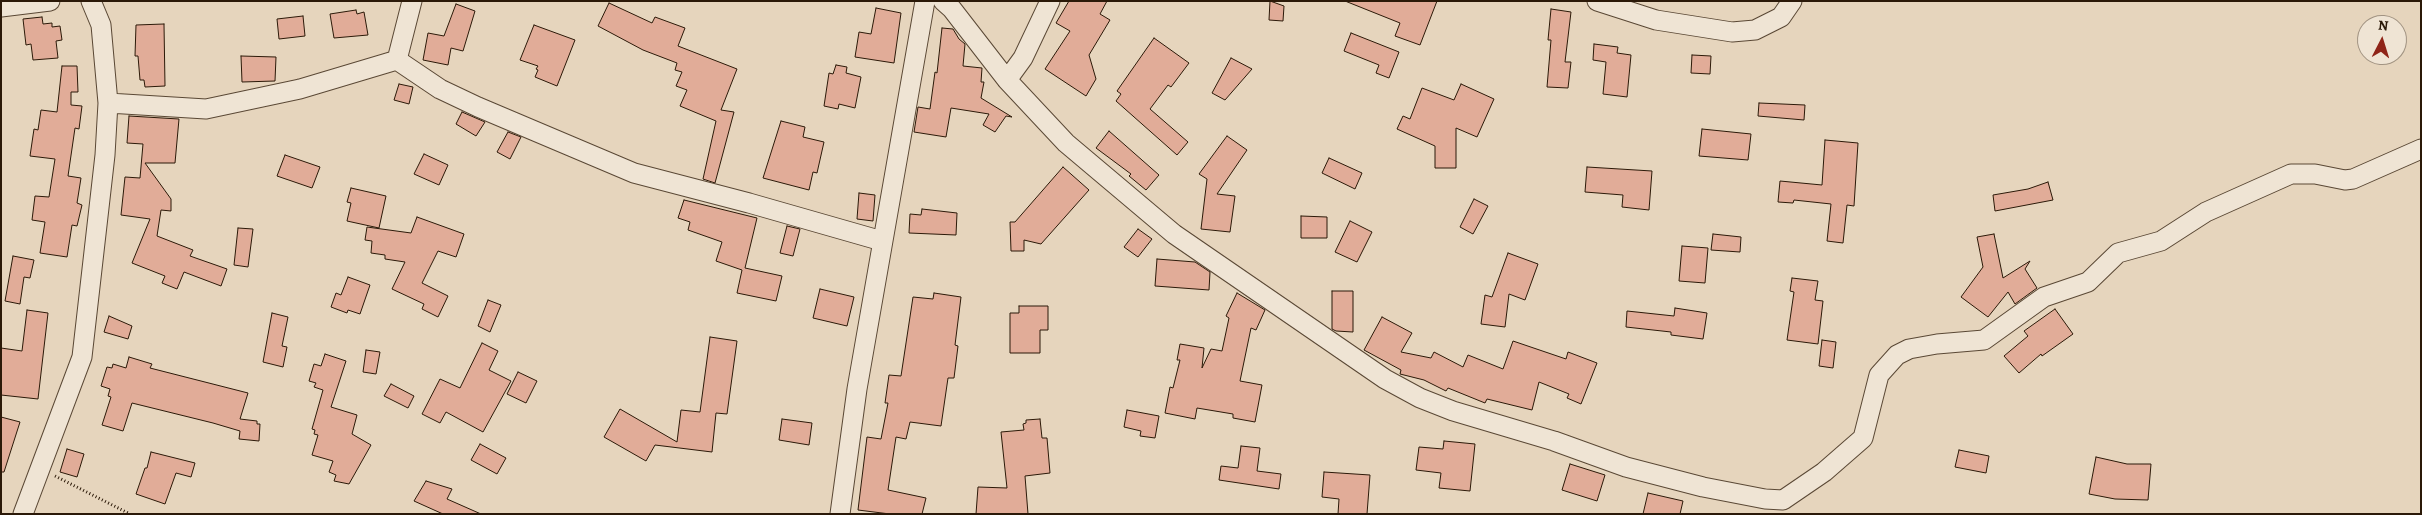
<!DOCTYPE html>
<style>
body{margin:0}
#map{position:relative;width:2422px;height:515px;overflow:hidden;background:#e6d5bd;font-family:Alegreya,serif}
canvas{display:block}
.frame{position:absolute;inset:0;border:2px solid #2b1908;pointer-events:none}
.north{position:absolute;left:2357px;top:15px;width:50px;height:50px;box-sizing:border-box;background:#efe4d4;border:1px solid #a19382;border-radius:50%;rotate:5deg;font-size:14px;font-weight:700;line-height:20px;text-align:center;color:#2b1908}
.north::after{content:'';display:block;margin:auto;width:18px;height:22px;background:#8f2418;clip-path:polygon(50% 0,100% 100%,50% 72%,0 100%)}
</style>
<div id="map">
<canvas width="2422" height="515"></canvas>
<div class="frame"></div>
<div class="north">N</div>
</div>
<script>
const g = document.querySelector('canvas').getContext('2d');
g.lineJoin = 'round';
function fill(path, color) {
  g.fillStyle = color;
  g.fill(path, 'evenodd');
}
function shape(rows) {
  const path = new Path2D();
  for (const r of rows) {
    path.moveTo(r[0], r[1]);
    for (let i = 2; i < r.length; i += 2) path.lineTo(r[i], r[i + 1]);
  }
  return path;
}
function stroke(path, color, width, dash) {
  g.strokeStyle = color;
  g.lineWidth = width;
  g.lineCap = dash ? 'butt' : 'round';
  g.setLineDash(dash || []);
  g.stroke(path);
}
const building = shape([
 [1069,1,1107,1,1100,14,1110,20,1089,55,1096,79,1086,96,1045,69,1070,31,1056,23,1069,1],
 [1270,1,1284,6,1283,21,1269,20,1270,1],
 [1345,1,1437,1,1420,45,1395,36,1400,23,1345,1],
 [609,3,652,23,655,17,685,28,678,46,737,69,721,110,734,112,715,183,703,179,716,121,680,106,687,90,676,86,682,72,675,70,677,63,643,50,598,26,609,3],
 [456,4,475,11,463,51,451,48,448,65,423,60,428,33,444,36,456,4],
 [876,8,901,13,894,63,855,57,859,32,871,34,876,8],
 [1551,9,1571,12,1565,62,1571,62,1568,88,1547,87,1551,40,1548,40,1551,9],
 [356,10,357,14,364,12,368,35,334,38,330,14,356,10],
 [303,16,305,36,279,39,277,19,303,16],
 [42,17,43,24,52,23,52,27,60,26,62,40,56,41,58,58,33,60,31,44,26,45,23,19,42,17],
 [164,24,165,86,145,87,144,80,140,80,138,56,135,56,136,25,164,24],
 [534,25,575,40,557,86,535,77,538,70,536,69,538,66,520,60,534,25],
 [942,28,953,29,959,39,965,44,963,66,982,68,981,82,984,82,981,98,1012,117,1006,116,995,132,983,125,989,114,951,108,946,137,914,132,918,107,930,109,935,72,937,73,942,28],
 [1351,33,1399,52,1389,78,1376,73,1379,65,1344,51,1351,33],
 [1154,38,1189,63,1171,87,1168,85,1150,109,1188,142,1177,155,1116,101,1121,94,1117,91,1154,38],
 [1594,44,1618,47,1617,53,1631,55,1627,97,1603,94,1606,62,1593,60,1594,44],
 [1692,55,1711,56,1710,74,1691,73,1692,55],
 [241,56,276,57,275,81,242,82,241,56],
 [1231,58,1252,69,1225,100,1212,93,1231,58],
 [836,65,847,67,846,73,861,77,855,108,839,104,838,109,824,106,829,73,833,74,836,65],
 [62,66,77,66,78,92,71,92,71,105,82,106,79,129,75,128,68,176,81,178,77,203,82,205,77,226,72,225,67,257,40,253,45,222,32,220,35,196,49,197,55,159,30,156,34,129,38,130,41,110,57,112,62,66],
 [399,84,413,87,409,104,394,100,399,84],
 [1461,84,1494,99,1477,137,1456,128,1456,168,1435,168,1435,146,1397,129,1403,116,1410,119,1422,88,1454,100,1461,84],
 [1759,103,1805,105,1804,120,1758,116,1759,103],
 [462,112,485,122,476,136,456,124,462,112],
 [129,116,179,119,175,163,145,163,171,199,171,211,161,210,157,236,193,250,190,256,227,269,221,286,184,272,177,289,162,283,165,276,132,263,150,219,121,215,125,177,140,178,143,144,127,143,129,116],
 [781,121,805,127,803,137,824,142,817,173,813,172,809,190,763,178,781,121],
 [1702,129,1751,134,1748,160,1699,156,1702,129],
 [1109,131,1159,175,1146,190,1129,176,1131,174,1096,148,1109,131],
 [508,132,521,137,510,159,497,152,508,132],
 [1227,136,1247,150,1217,194,1235,196,1230,232,1201,229,1207,179,1199,174,1227,136],
 [1825,140,1858,143,1854,206,1847,205,1843,243,1827,241,1831,204,1794,200,1793,203,1778,202,1780,181,1822,185,1825,140],
 [424,154,448,165,439,185,414,174,424,154],
 [285,155,320,167,312,188,277,176,285,155],
 [1329,158,1362,173,1355,189,1322,173,1329,158],
 [1063,167,1089,190,1041,244,1024,240,1024,251,1011,251,1010,222,1015,222,1063,167],
 [1587,167,1652,171,1649,210,1622,207,1623,195,1585,192,1587,167],
 [2048,182,2053,200,1995,211,1993,195,2028,189,2048,182],
 [351,188,386,196,379,228,347,221,351,203,347,202,351,188],
 [859,193,875,195,873,221,857,219,859,193],
 [1474,199,1488,206,1473,234,1460,227,1474,199],
 [684,200,757,218,745,268,782,276,776,301,737,293,742,270,716,261,722,242,688,230,690,222,678,218,684,200],
 [922,209,957,213,956,235,909,233,910,214,921,215,922,209],
 [1301,216,1327,217,1327,238,1301,238,1301,216],
 [417,217,464,234,456,257,438,251,422,283,448,296,438,317,422,309,424,304,392,289,405,262,385,259,385,255,371,253,372,241,365,240,367,227,411,233,417,217],
 [1350,221,1372,232,1357,262,1335,252,1350,221],
 [787,226,800,229,793,256,780,253,787,226],
 [238,228,253,229,248,267,234,265,238,228],
 [1138,229,1152,239,1138,257,1124,247,1138,229],
 [1713,234,1741,237,1740,252,1711,250,1713,234],
 [1994,234,2003,278,2030,261,2025,269,2037,288,2015,304,2008,292,1988,317,1961,297,1983,267,1977,237,1994,234],
 [1682,246,1708,248,1705,283,1679,281,1682,246],
 [1508,253,1538,264,1525,300,1509,294,1505,327,1481,324,1485,295,1492,297,1508,253],
 [13,256,34,260,30,278,24,277,20,304,5,301,13,256],
 [1157,259,1195,262,1210,272,1209,290,1155,286,1157,259],
 [348,277,370,285,360,314,348,310,347,313,331,307,336,293,341,295,348,277],
 [1792,278,1818,281,1815,300,1823,301,1818,344,1787,340,1794,292,1790,291,1792,278],
 [820,289,854,297,847,326,813,318,820,289],
 [1332,291,1353,291,1353,332,1336,331,1332,329,1332,291],
 [934,293,961,297,955,345,958,346,954,378,948,378,941,426,910,422,906,439,896,437,888,490,926,498,922,514,890,514,858,510,867,437,881,439,888,403,885,403,889,375,901,376,913,297,933,299,934,293],
 [1237,293,1265,310,1256,330,1251,328,1240,381,1262,385,1255,422,1233,418,1233,414,1197,408,1195,419,1165,413,1170,387,1173,388,1180,360,1177,360,1180,344,1204,348,1202,368,1211,349,1222,351,1229,318,1226,316,1237,293],
 [488,300,501,305,490,332,478,326,488,300],
 [1019,306,1048,306,1048,330,1040,330,1040,353,1010,353,1010,313,1019,313,1019,306],
 [1675,308,1707,313,1703,339,1671,335,1671,332,1626,327,1627,311,1674,316,1675,308],
 [2055,309,2073,334,2042,356,2041,354,2019,373,2004,356,2028,336,2024,331,2055,309],
 [27,310,48,313,38,399,1,395,1,348,22,351,27,310],
 [272,313,288,317,282,346,287,347,283,367,263,362,272,313],
 [109,316,132,326,128,339,104,332,109,316],
 [1382,317,1412,333,1401,352,1431,358,1434,352,1463,367,1468,355,1503,369,1513,341,1566,359,1568,352,1597,363,1581,404,1567,398,1569,394,1539,382,1532,410,1487,399,1485,403,1448,388,1446,391,1424,380,1400,374,1401,370,1364,350,1382,317],
 [710,337,737,341,727,414,716,413,712,452,655,445,646,461,604,437,620,409,677,442,681,410,700,412,710,337],
 [1822,340,1836,342,1833,368,1819,366,1822,340],
 [482,343,498,351,489,370,511,381,483,432,446,412,440,423,422,414,440,379,460,388,482,343],
 [366,350,380,352,376,374,363,372,366,350],
 [325,354,346,361,331,407,357,415,352,434,371,445,349,484,334,481,336,475,329,472,333,461,312,455,318,435,314,434,315,430,312,429,323,390,314,387,316,383,309,381,314,364,321,366,325,354],
 [129,357,152,364,150,368,248,393,240,419,257,421,257,424,260,424,259,441,239,439,240,431,213,423,132,403,123,431,102,425,111,397,108,396,110,389,101,386,107,367,112,368,113,364,126,368,129,357],
 [518,372,537,381,526,403,507,394,518,372],
 [391,384,414,396,408,408,384,396,391,384],
 [1127,410,1159,416,1155,438,1140,436,1141,431,1124,427,1127,410],
 [1,417,20,422,4,472,1,472,1,417],
 [782,419,812,423,809,445,779,440,782,419],
 [1040,419,1042,438,1047,438,1050,473,1025,476,1028,514,976,514,978,487,1007,488,1001,432,1024,430,1023,424,1026,423,1026,420,1040,419],
 [1444,441,1475,444,1470,491,1439,488,1441,473,1416,470,1419,447,1443,449,1444,441],
 [480,444,506,458,497,474,471,460,480,444],
 [1241,446,1260,448,1257,471,1281,474,1279,489,1219,480,1221,466,1238,468,1241,446],
 [67,449,84,454,77,477,60,472,67,449],
 [1959,450,1989,456,1986,473,1955,467,1959,450],
 [151,452,195,463,191,477,176,473,165,504,136,494,145,468,147,468,151,452],
 [2096,457,2127,464,2151,464,2148,500,2115,499,2089,494,2096,457],
 [1570,464,1605,475,1597,501,1562,490,1570,464],
 [1324,472,1370,475,1367,514,1338,514,1339,499,1322,497,1324,472],
 [426,481,452,489,447,499,481,514,443,514,414,501,426,481],
 [1648,493,1683,501,1680,514,1643,514,1648,493]
]);
fill(building, '#e1ac98');
stroke(building, '#2b1908', 1);
const street = shape([
 [943,1,952,9,1007,80,1066,143,1174,234,1385,379,1420,398,1453,411,1554,441,1626,467,1703,487,1765,499,1783,500,1824,472,1863,438,1879,375,1897,355,1909,349,1937,344,1984,340,2044,297,2088,282,2118,253,2161,241,2206,212,2291,174,2315,174,2345,180,2353,179,2421,149],
 [1597,1,1656,20,1732,32,1755,30,1781,17,1792,1],
 [1,7,50,1],
 [397,60,412,1],
 [1007,80,1023,58,1050,1],
 [108,103,206,109,300,89,397,60,440,89,478,107,634,173,749,203,882,241],
 [23,514,82,357,105,155,108,103,101,25,91,1],
 [840,514,857,389,925,1]
]);
stroke(street, '#5a4835', 21);
stroke(shape([
 [55,476,130,514]
]), '#2b1908', 3, [1, 2.5]);
stroke(street, '#efe4d4', 19);
</script>
